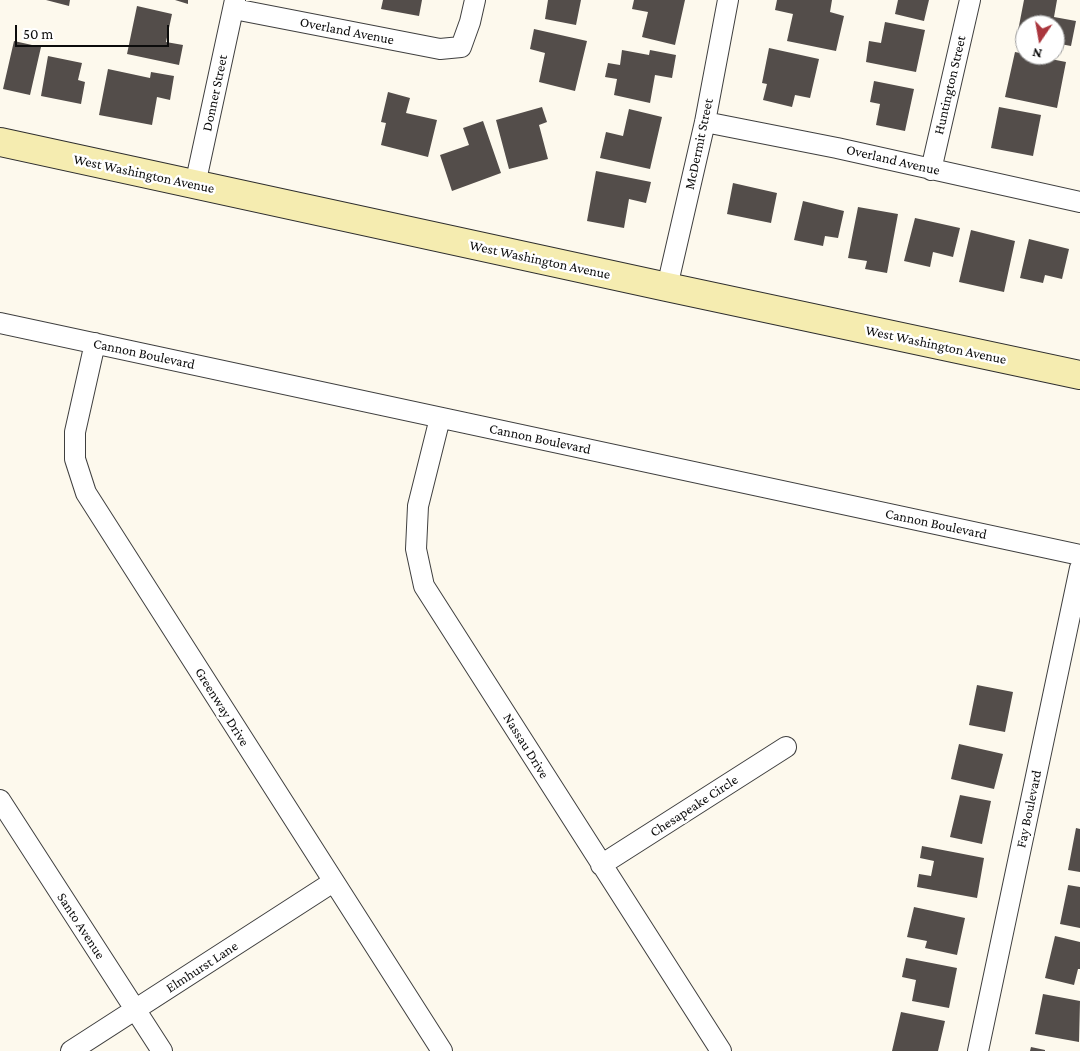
<!DOCTYPE html>
<style>
body{margin:0}
#map{position:relative;width:1080px;height:1051px;overflow:hidden;background:#fdf9ed;font-family:"Crimson Pro",serif}
canvas{display:block}
.north{position:absolute;left:1015px;top:15px;width:50px;height:50px;box-sizing:border-box;background:#fff;border:1px solid #9e9e9e;border-radius:50%;rotate:192deg;font-size:14px;font-weight:700;line-height:20px;text-align:center;color:#0c0c0c}
.north::after{content:'';display:block;margin:auto;width:18px;height:22px;background:#aa363d;clip-path:polygon(50% 0,100% 100%,50% 72%,0 100%)}
.scale{position:absolute;left:15px;top:25px;width:154px;height:22px;box-sizing:border-box;border:2px solid #0c0c0c;border-top:0;padding-left:6px;font-size:15px;line-height:18px;white-space:nowrap;color:#0c0c0c;-webkit-text-stroke:4px #fff;paint-order:stroke}
</style>
<div id="map">
<canvas width="1080" height="1051"></canvas>
<div class="north">N</div>
<div class="scale">50 m</div>
</div>
<script>
const g = document.querySelector('canvas').getContext('2d');
g.lineJoin = 'round';
function fill(path, color) {
  g.fillStyle = color;
  g.fill(path, 'evenodd');
}
function shape(rows) {
  const path = new Path2D();
  for (const r of rows) {
    path.moveTo(r[0], r[1]);
    for (let i = 2; i < r.length; i += 2) path.lineTo(r[i], r[i + 1]);
  }
  return path;
}
function stroke(path, color, width, dash) {
  g.strokeStyle = color;
  g.lineWidth = width;
  g.lineCap = dash ? 'butt' : 'round';
  g.setLineDash(dash || []);
  g.stroke(path);
}
function drawText(font, color, halo, rows, align = 'center') {
  g.font = font + ' "Crimson Pro",serif';
  g.lineWidth = 5;
  g.setLineDash([]);
  g.textBaseline = 'middle';
  g.strokeStyle = halo;
  g.fillStyle = color;
  for (const [text, x, y, turn = 0] of rows) {
    g.save();
    g.translate(x, y);
    g.rotate((+turn || 0) * Math.PI / 180);
    g.textAlign = isNaN(turn) ? turn : align;
    if (halo) g.strokeText(text, 0, 0);
    g.fillText(text, 0, 0);
    g.restore();
  }
}
fill(shape([
 [46,0,70,0,69,6],
 [175,0,188,0,188,4],
 [383,0,422,0,419,16,381,9],
 [548,0,581,0,576,25,545,19],
 [634,0,685,0,675,45,642,37,648,12,632,9],
 [777,0,832,0,830,12,844,16,836,51,787,41,793,14,775,10],
 [898,0,929,0,924,21,895,14],
 [1024,0,1057,0,1054,17,1076,21,1071,46,1055,43,1055,25,1025,25,1025,37,1017,36],
 [137,6,172,14,166,42,183,45,179,65,127,54],
 [885,22,925,30,916,72,866,62,869,41,881,43],
 [534,29,587,41,575,91,539,82,545,53,530,49],
 [14,41,41,47,30,95,3,89],
 [769,48,819,59,810,98,795,95,792,107,763,100,767,84,762,83],
 [622,50,649,55,650,50,676,55,672,78,655,75,650,103,614,95,617,79,605,77,608,63,620,65],
 [1015,52,1066,62,1057,108,1005,97],
 [48,56,82,63,78,80,85,82,81,104,41,96],
 [108,69,150,78,151,72,174,76,170,100,157,97,152,125,99,115],
 [874,81,914,89,905,131,876,125,880,104,870,102],
 [388,92,410,98,406,113,437,120,428,157,381,145,386,123,381,122],
 [542,107,547,122,539,125,548,159,509,169,496,120],
 [999,107,1041,115,1033,156,991,148],
 [629,109,662,117,650,169,600,158,606,132,623,136],
 [483,121,501,173,452,191,440,155,469,145,463,128],
 [596,171,651,182,646,203,629,199,624,228,587,221],
 [733,183,777,193,771,223,727,214],
 [803,201,844,211,838,238,825,236,823,246,794,240],
 [858,207,898,214,887,273,865,269,867,261,848,258],
 [915,218,960,228,953,257,933,252,930,267,904,261],
 [971,230,1015,241,1004,292,959,282],
 [1029,239,1069,249,1062,279,1045,275,1043,283,1020,278],
 [977,685,1013,692,1005,732,969,725],
 [959,744,1003,754,994,789,951,779],
 [960,795,991,801,982,844,950,837],
 [1076,828,1080,829,1080,872,1068,870],
 [922,846,984,858,977,898,917,887,919,874,931,876,934,861,920,858],
 [1068,885,1080,887,1080,928,1060,924],
 [914,907,965,918,957,955,925,948,927,941,907,937],
 [1055,936,1080,942,1080,969,1078,969,1074,985,1045,978],
 [906,958,957,968,949,1008,912,1001,916,980,902,977],
 [1043,994,1080,1001,1079,1042,1035,1034],
 [901,1012,945,1021,938,1051,892,1051],
 [1031,1047,1045,1050,1045,1051,1030,1051]
]), '#534d4a');
const minor = shape([
 [234,9,440,49,461,47,470,22,475,0],
 [705,122,837,148,1080,202],
 [931,170,970,0],
 [195,185,235,0],
 [667,287,705,122,728,0],
 [0,323,1080,555],
 [95,343,75,432,75,459,86,493,442,1051],
 [440,418,418,506,416,549,424,586,721,1051],
 [0,800,162,1051],
 [601,865,786,747],
 [71,1051,333,882],
 [978,1051,1080,568]
]);
const secondary = shape([
 [0,142,667,287,1080,375]
]);
stroke(minor, '#3f3f3f', 22);
stroke(secondary, '#2e2e2e', 30);
stroke(minor, '#fff', 20);
stroke(secondary, '#f5ecb0', 28);
drawText('14px', '#0c0c0c', '#fff', [
 ["Overland Avenue",347,31,11],
 ["Huntington Street",950,85,-77],
 ["Donner Street",215,93,-78],
 ["McDermit Street",699,144,-78],
 ["Overland Avenue",893,160,13],
 ["West Washington Avenue",144,174,12],
 ["West Washington Avenue",540,260,12],
 ["West Washington Avenue",936,345,12],
 ["Cannon Boulevard",144,354,12],
 ["Cannon Boulevard",540,439,12],
 ["Cannon Boulevard",936,524,12],
 ["Greenway Drive",222,707,58],
 ["Nassau Drive",526,746,58],
 ["Chesapeake Circle",694,806,-33],
 ["Fay Boulevard",1029,809,-78],
 ["Santo Avenue",81,926,57],
 ["Elmhurst Lane",202,967,-33]
]);
</script>
